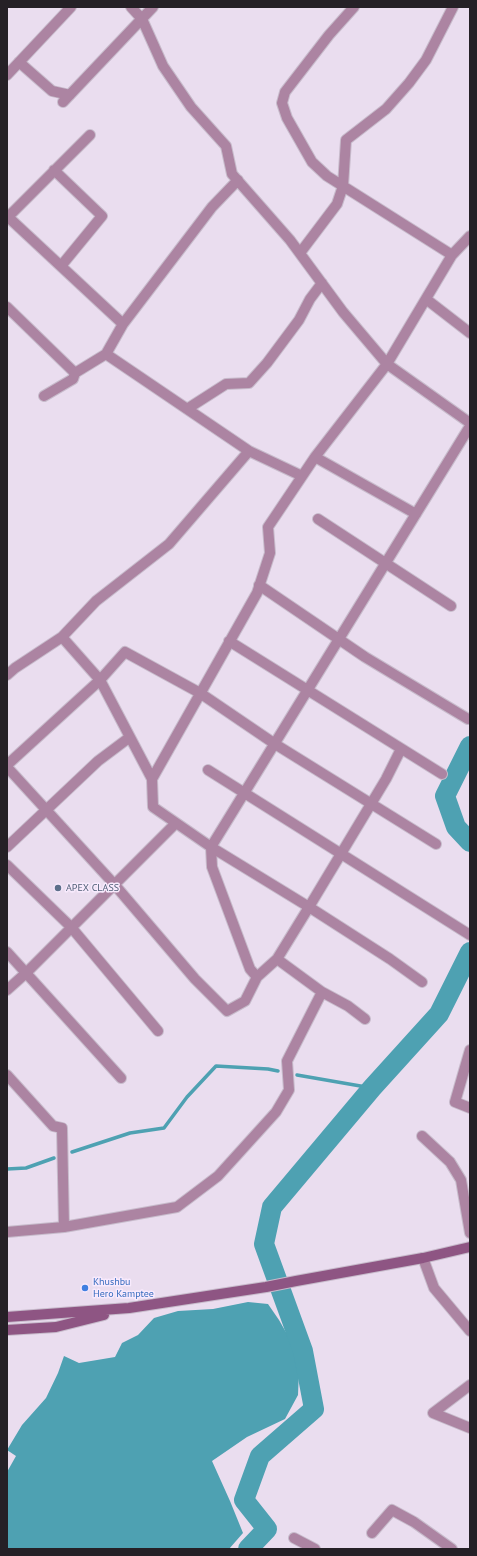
<!DOCTYPE html>
<style>
body{margin:0}
#map{position:relative;width:477px;height:1556px;overflow:hidden;background:#eaddef;font-family:"PT Sans",sans-serif}
canvas{display:block}
.frame{position:absolute;inset:0;border:8px solid #252026;pointer-events:none}
</style>
<div id="map">
<canvas width="477" height="1556"></canvas>
<div class="frame"></div>
</div>
<script>
const g = document.querySelector('canvas').getContext('2d');
g.lineJoin = 'round';
function fill(path, color) {
  g.fillStyle = color;
  g.fill(path, 'evenodd');
}
function shape(rows) {
  const path = new Path2D();
  for (const r of rows) {
    path.moveTo(r[0], r[1]);
    for (let i = 2; i < r.length; i += 2) path.lineTo(r[i], r[i + 1]);
  }
  return path;
}
function stroke(path, color, width, dash) {
  g.strokeStyle = color;
  g.lineWidth = width;
  g.lineCap = dash ? 'butt' : 'round';
  g.setLineDash(dash || []);
  g.stroke(path);
}
function drawText(font, color, halo, rows, align = 'center') {
  g.font = font + ' "PT Sans",sans-serif';
  g.lineWidth = 3;
  g.setLineDash([]);
  g.textBaseline = 'middle';
  g.strokeStyle = halo;
  g.fillStyle = color;
  for (const [text, x, y, turn = 0] of rows) {
    g.save();
    g.translate(x, y);
    g.rotate((+turn || 0) * Math.PI / 180);
    g.textAlign = isNaN(turn) ? turn : align;
    if (halo) g.strokeText(text, 0, 0);
    g.fillText(text, 0, 0);
    g.restore();
  }
}
fill(shape([
 [248,1302,268,1304,279,1320,291,1341,299,1370,298,1395,285,1419,247,1437,212,1461,230,1501,243,1533,229,1549,7,1549,7,1472,16,1456,7,1450,22,1425,46,1398,58,1373,64,1356,79,1363,115,1357,122,1343,138,1335,154,1318,178,1311,213,1309]
]), '#4ea1b2');
stroke(shape([
 [297,1075,372,1088],
 [72,1152,130,1133,164,1128,187,1097,216,1066,268,1069,278,1071],
 [7,1169,26,1168,54,1158]
]), '#4ea1b2', 3.5);
stroke(shape([
 [470,746,445,796,456,827,470,842],
 [248,1549,267,1529,244,1500,260,1456,314,1409,303,1351,264,1244,272,1207,372,1088,439,1014,470,952]
]), '#4ea1b2', 20);
const street = shape([
 [131,7,142,19,163,66,191,107,226,146,232,174,290,240,343,312,387,364,470,423],
 [354,7,329,35,285,92,282,103,287,118,312,162,327,176,452,255],
 [19,62,52,91,70,95],
 [7,75,71,7],
 [63,102,153,7],
 [54,170,102,216,61,266],
 [7,216,123,324,212,207,238,180],
 [8,217,90,135],
 [300,253,337,204,343,186,346,140,386,109,409,83,426,60,453,7],
 [426,299,470,333],
 [7,307,75,373],
 [123,324,106,354,249,451,302,476],
 [44,396,73,379,75,373,106,354],
 [187,409,226,384,249,383,267,363,299,320,310,299,322,283],
 [315,457,416,514],
 [318,519,451,606],
 [259,585,365,657,468,719],
 [62,637,100,680,125,652,200,693,275,744,436,844],
 [229,641,442,774],
 [7,675,15,668,62,637,96,601,169,544,249,451],
 [401,749,386,779,309,907,211,847,153,807,152,779,257,593,270,553,268,527,315,457,387,364,452,255,470,236],
 [7,765,100,680,152,779],
 [7,767,114,884,195,979,227,1011,245,1001,257,977,277,959,309,907,390,959,422,982],
 [208,770,470,935],
 [7,847,98,761,130,737],
 [7,865,71,927,158,1031],
 [7,952,26,973,176,823],
 [277,959,322,992,348,1006,365,1019],
 [257,977,250,969,212,867,211,847,470,426],
 [7,990,26,973,121,1078],
 [470,1050,455,1102,470,1108],
 [7,1075,53,1126,62,1128,64,1227,177,1207,218,1176,276,1112,289,1090,287,1061,322,992],
 [422,1136,450,1162,461,1180,470,1233],
 [7,1232,64,1227],
 [423,1258,434,1288,470,1331],
 [470,1385,433,1413,470,1428],
 [372,1533,392,1510,414,1522,452,1549],
 [294,1538,315,1549]
]);
const secondary = shape([
 [7,1317,129,1308,266,1287,296,1281,423,1258,470,1247],
 [7,1330,56,1327,104,1315]
]);
stroke(street, '#c7bbcb', 12);
stroke(secondary, '#c7bbcb', 12);
stroke(street, '#ac84a2', 10);
stroke(secondary, '#8e5583', 10);
for (const [x, y, r, color] of [
 [58,888,4,"#5c6f8a"],
 [85,1288,4,"#3f7fe0"]
]) {
  const dot = new Path2D();
  dot.arc(x, y, r, 0, 2 * Math.PI);
  g.fillStyle = color;
  g.fill(dot);
  stroke(dot, '#f8eafd', 1.5);
}
drawText('10px', '#4e5e75', '#f8eafd', [
 ["APEX CLASS",66,888]
], 'left');
drawText('10px', '#366cbe', '#f8eafd', [
 ["Khushbu",93,1282],
 ["Hero Kamptee",93,1294]
], 'left');
</script>
